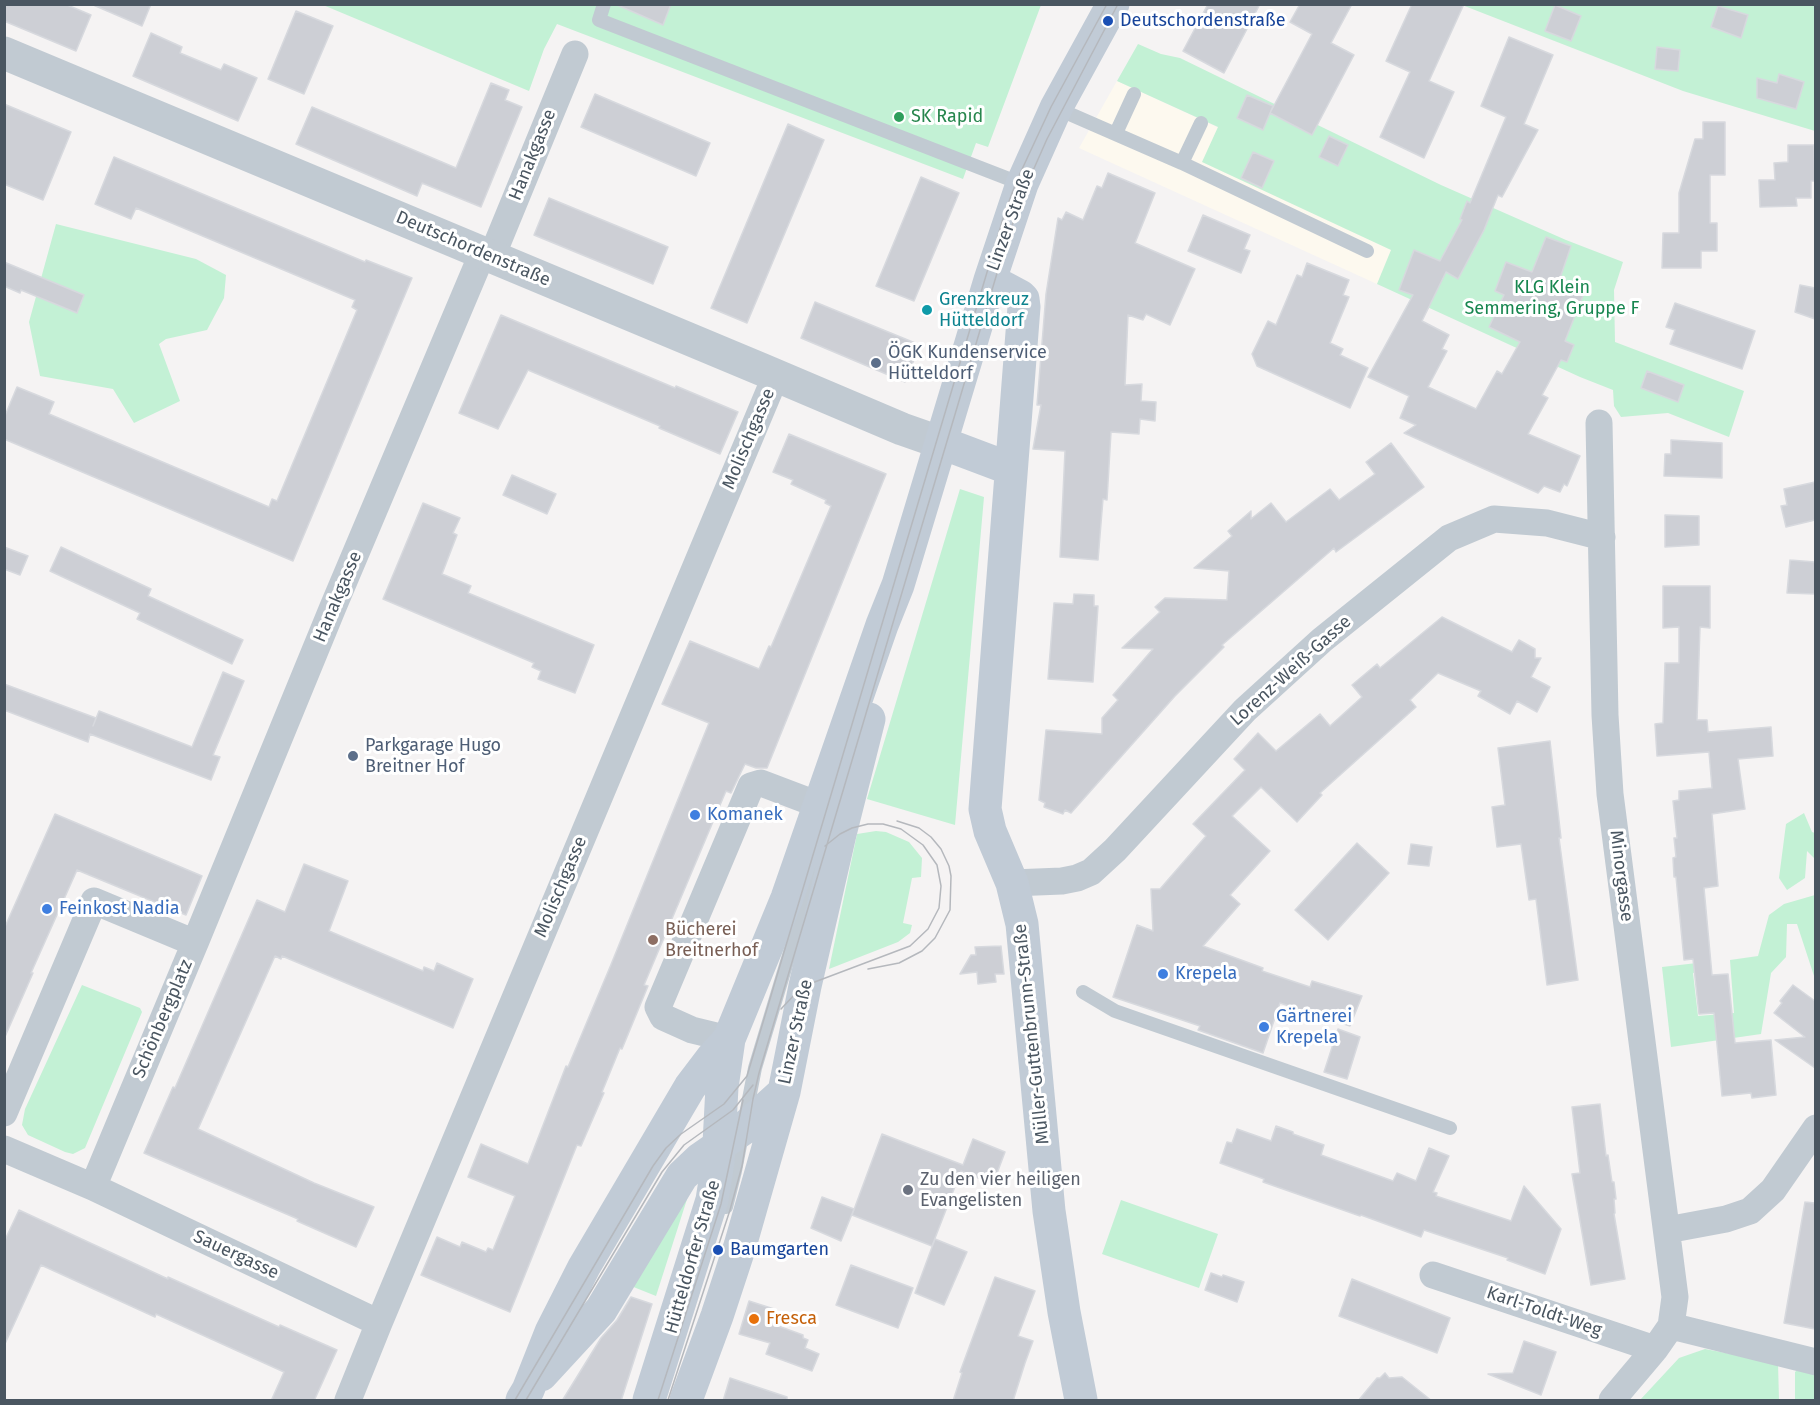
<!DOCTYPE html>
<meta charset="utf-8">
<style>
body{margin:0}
#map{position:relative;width:1820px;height:1405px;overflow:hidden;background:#f5f3f3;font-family:"Fira Sans",sans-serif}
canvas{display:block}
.frame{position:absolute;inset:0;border:6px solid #4a5661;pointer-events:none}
</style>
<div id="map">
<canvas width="1820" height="1405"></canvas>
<div class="frame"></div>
</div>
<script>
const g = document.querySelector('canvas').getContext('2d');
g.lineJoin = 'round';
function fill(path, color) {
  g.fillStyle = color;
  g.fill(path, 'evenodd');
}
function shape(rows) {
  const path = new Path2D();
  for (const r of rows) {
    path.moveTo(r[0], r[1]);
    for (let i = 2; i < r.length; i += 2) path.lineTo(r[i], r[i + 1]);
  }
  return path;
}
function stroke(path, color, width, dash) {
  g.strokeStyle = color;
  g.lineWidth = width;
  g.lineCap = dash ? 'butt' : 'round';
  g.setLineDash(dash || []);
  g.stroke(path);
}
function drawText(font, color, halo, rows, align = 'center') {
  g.font = font + ' "Fira Sans",sans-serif';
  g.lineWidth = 6;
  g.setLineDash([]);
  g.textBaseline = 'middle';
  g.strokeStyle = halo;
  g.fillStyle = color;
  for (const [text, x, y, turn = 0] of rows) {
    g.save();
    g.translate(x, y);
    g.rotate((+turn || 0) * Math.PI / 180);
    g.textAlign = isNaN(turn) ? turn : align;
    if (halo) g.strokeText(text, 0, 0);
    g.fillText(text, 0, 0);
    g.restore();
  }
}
fill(shape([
 [1117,81,1219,128,1203,162,1392,250,1377,284,1079,148]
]), '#fdf9ef');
fill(shape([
 [323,5,1041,5,988,147,976,143,963,179,557,24,544,49,529,91],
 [1462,5,1815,5,1815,131,1683,91],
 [1138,44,1161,54,1180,58,1441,185,1566,240,1623,262,1614,290,1615,342,1744,391,1729,437,1668,413,1621,417,1614,406,1613,390,1580,377,1377,284,1391,250,1202,162,1218,127,1117,81],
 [56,224,196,259,226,275,224,298,207,330,166,339,159,344,180,401,134,423,113,389,40,376,29,322],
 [960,489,984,497,955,825,867,799],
 [1804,813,1812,832,1815,833,1815,859,1807,851,1805,878,1787,890,1779,878,1786,824],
 [876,831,886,832,909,842,922,858,921,877,912,878,903,923,912,925,910,933,898,942,829,969,857,834],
 [1815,895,1815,979,1797,924,1787,924,1786,957,1771,973,1761,1034,1671,1047,1662,967,1697,963,1703,971,1693,973,1698,1016,1734,1013,1730,960,1758,956,1769,915,1784,904],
 [82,985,140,1008,142,1012,85,1148,73,1154,65,1152,28,1135,22,1125,25,1109],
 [689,1193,656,1296,631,1286],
 [1121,1200,1218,1234,1199,1288,1102,1254],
 [1705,1349,1778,1363,1779,1400,1640,1400,1679,1358],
 [1803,1365,1815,1368,1815,1400,1795,1400,1795,1372]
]), '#c3f1d5');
const building = shape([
 [4,4,65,4,91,15,76,51,4,21,4,4],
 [91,4,151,4,142,26,91,4],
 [615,4,671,4,663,25,615,4],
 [1208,4,1260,4,1224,73,1183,51,1208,4],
 [1300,4,1352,4,1331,43,1354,55,1312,135,1270,113,1312,34,1290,22,1300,4],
 [1412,4,1464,4,1429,81,1454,92,1424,158,1380,137,1410,72,1386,61,1412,4],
 [1555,5,1581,16,1571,41,1545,31,1555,5],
 [1718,6,1748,15,1741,38,1711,27,1718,6],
 [296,11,333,26,304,94,268,79,296,11],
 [151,33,182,47,180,53,221,70,224,64,257,78,238,121,133,76,151,33],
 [1509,37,1553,55,1524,124,1538,130,1502,197,1498,195,1484,230,1458,279,1446,272,1422,321,1449,335,1442,349,1447,351,1428,387,1476,409,1497,371,1502,374,1520,342,1489,327,1504,295,1495,291,1506,262,1532,272,1546,237,1571,246,1558,284,1584,293,1565,341,1574,345,1567,362,1561,360,1542,395,1548,398,1528,434,1580,456,1567,486,1564,484,1560,492,1544,486,1538,493,1404,433,1416,425,1400,418,1409,396,1368,377,1413,295,1399,290,1414,250,1440,261,1462,220,1460,219,1467,201,1470,203,1506,117,1481,106,1509,37],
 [1657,47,1680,50,1678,71,1655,69,1657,47],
 [1779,74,1804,82,1796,109,1757,98,1757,78,1777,83,1779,74],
 [491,83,509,90,505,100,522,107,481,207,422,183,417,196,296,144,312,107,456,168,491,83],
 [595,94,710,143,696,176,581,127,595,94],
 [1247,95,1273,106,1263,130,1237,118,1247,95],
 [4,104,71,132,43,200,4,184,4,104],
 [1703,122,1725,122,1725,175,1710,175,1710,223,1717,223,1717,251,1701,251,1701,268,1662,268,1663,233,1679,233,1679,193,1695,139,1703,139,1703,122],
 [788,124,824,140,747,323,711,308,788,124],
 [1329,136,1348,145,1338,166,1319,157,1329,136],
 [1788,145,1814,145,1815,181,1811,181,1811,198,1796,198,1797,206,1760,207,1759,180,1775,180,1774,163,1788,162,1788,145],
 [1253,152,1274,161,1262,188,1241,178,1253,152],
 [114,157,365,262,366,260,412,278,293,561,4,439,4,418,17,387,54,402,49,414,269,507,272,499,277,501,357,310,352,307,355,300,136,208,131,219,95,204,114,157],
 [1108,173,1155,193,1135,243,1195,269,1170,325,1146,314,1143,320,1128,315,1125,385,1142,384,1141,401,1156,402,1155,421,1140,419,1139,434,1111,432,1107,500,1103,499,1098,560,1060,557,1065,451,1033,449,1041,405,1037,405,1046,294,1058,218,1062,220,1066,212,1083,220,1097,186,1102,188,1108,173],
 [921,177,959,193,914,301,876,286,921,177],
 [549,198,668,247,653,284,534,235,549,198],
 [1203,215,1250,235,1244,249,1250,251,1241,273,1188,251,1203,215],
 [4,262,84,295,77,313,21,290,20,293,4,286,4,262],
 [1307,263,1349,280,1343,295,1349,297,1330,343,1343,349,1340,355,1368,368,1350,408,1257,366,1252,354,1268,321,1276,325,1297,275,1302,277,1307,263],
 [1800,285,1815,288,1815,319,1795,312,1800,285],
 [815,302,920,345,905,382,801,338,815,302],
 [1675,303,1755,331,1742,369,1670,344,1675,330,1666,327,1675,303],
 [501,315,675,388,676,386,738,412,720,454,659,428,660,426,528,370,498,429,459,413,501,315],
 [1647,371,1684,385,1678,402,1641,388,1647,371],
 [789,434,886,474,767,768,756,768,745,764,731,793,726,791,644,985,648,986,622,1049,620,1048,602,1092,604,1093,581,1146,577,1145,510,1312,421,1275,437,1237,460,1247,462,1242,486,1252,488,1248,493,1250,515,1196,468,1177,481,1144,528,1164,566,1066,568,1067,610,967,709,723,662,704,690,641,759,669,769,646,771,647,831,506,825,503,826,500,791,484,793,480,773,472,789,434],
 [1671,440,1722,443,1722,478,1664,476,1665,454,1671,454,1671,440],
 [1391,443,1424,487,1336,552,1334,548,1222,645,1224,647,1175,696,1071,813,1065,810,1063,814,1044,807,1045,803,1039,800,1046,730,1102,734,1102,718,1118,700,1113,695,1153,649,1122,648,1160,612,1155,607,1165,598,1227,600,1229,571,1194,568,1232,536,1228,531,1251,511,1251,519,1271,503,1286,522,1330,489,1339,500,1375,474,1366,462,1391,443],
 [512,475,556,494,547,514,503,495,512,475],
 [1815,482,1815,520,1786,527,1781,506,1787,505,1784,489,1815,482],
 [423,503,460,518,453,533,457,535,442,574,471,586,468,593,594,645,575,693,538,679,541,671,532,667,534,663,383,599,423,503],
 [1665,515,1699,516,1699,545,1665,547,1665,515],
 [4,547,28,556,20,575,4,569,4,547],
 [61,547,151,589,148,596,243,640,232,664,137,619,140,613,50,571,61,547],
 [1790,560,1815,562,1815,594,1787,593,1790,560],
 [1663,586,1710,586,1710,628,1700,627,1697,720,1707,720,1708,732,1771,727,1773,756,1738,759,1745,809,1712,814,1718,886,1704,888,1712,975,1728,974,1735,1043,1771,1040,1776,1095,1752,1098,1751,1093,1722,1096,1714,1013,1699,1014,1693,959,1684,960,1676,877,1674,877,1673,858,1676,857,1674,838,1677,838,1673,801,1679,800,1679,791,1712,788,1709,752,1657,756,1655,724,1663,723,1665,663,1679,663,1679,627,1663,628,1663,586],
 [1074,594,1094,595,1094,606,1098,606,1093,682,1048,679,1054,603,1073,604,1074,594],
 [1442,617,1512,652,1519,640,1535,649,1535,658,1541,658,1531,677,1550,687,1537,712,1517,701,1510,714,1478,696,1481,691,1438,673,1410,700,1416,707,1320,793,1322,795,1297,822,1261,787,1232,816,1270,851,1230,895,1240,904,1203,946,1263,968,1262,971,1310,987,1312,981,1362,996,1350,1026,1280,1003,1263,1053,1198,1030,1200,1026,1113,997,1137,925,1153,931,1151,889,1160,889,1206,836,1193,824,1245,770,1234,759,1258,733,1276,751,1320,714,1330,726,1362,697,1352,685,1377,664,1380,668,1442,617],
 [223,672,244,681,213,755,220,757,211,780,90,734,88,742,4,710,4,684,96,718,93,726,99,711,192,747,223,672],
 [1550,741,1561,838,1559,838,1578,980,1547,985,1536,899,1529,900,1521,844,1497,847,1492,807,1505,805,1498,748,1550,741],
 [55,814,202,876,186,915,77,870,31,973,33,973,4,1039,4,929,55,814],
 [1357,843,1389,873,1328,940,1295,910,1357,843],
 [1411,844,1432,847,1429,866,1408,864,1411,844],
 [304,864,348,881,329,931,423,971,424,967,434,971,437,963,473,979,453,1028,282,956,281,959,275,956,198,1129,314,1183,374,1207,356,1247,297,1221,298,1219,144,1153,173,1087,175,1088,257,900,285,912,304,864],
 [1001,946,1004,974,995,974,996,982,978,984,977,972,960,974,971,955,976,955,975,947,1001,946],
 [1793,985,1815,1001,1815,1068,1775,1040,1805,1037,1774,1013,1782,1003,1780,1001,1793,985],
 [1338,1029,1360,1037,1347,1079,1324,1072,1338,1029],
 [1600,1104,1606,1156,1608,1155,1612,1182,1614,1182,1616,1199,1614,1199,1615,1213,1614,1214,1625,1279,1591,1285,1572,1174,1580,1173,1572,1107,1600,1104],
 [1276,1126,1293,1132,1293,1134,1324,1145,1321,1155,1393,1181,1397,1173,1416,1181,1429,1148,1449,1156,1433,1192,1437,1193,1436,1196,1511,1221,1524,1186,1561,1229,1545,1274,1507,1260,1508,1258,1424,1230,1421,1237,1361,1215,1360,1216,1263,1182,1264,1179,1220,1163,1227,1142,1232,1143,1237,1129,1271,1141,1276,1126],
 [882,1134,963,1165,973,1139,1005,1152,993,1184,961,1171,932,1246,852,1215,882,1134],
 [822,1197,854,1209,841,1241,811,1228,822,1197],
 [1805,1202,1815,1203,1815,1329,1784,1323,1805,1202],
 [19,1210,168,1279,168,1277,279,1327,280,1325,337,1350,314,1401,271,1401,284,1372,156,1314,155,1317,41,1265,4,1346,4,1242,19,1210],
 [935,1239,967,1252,944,1305,915,1293,935,1239],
 [851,1265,913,1288,898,1328,836,1305,851,1265],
 [1211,1273,1222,1277,1223,1275,1244,1282,1237,1302,1205,1290,1211,1273],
 [995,1277,1035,1291,1018,1336,1033,1341,1025,1363,1013,1401,953,1401,962,1373,960,1372,995,1277],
 [1352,1279,1450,1318,1437,1353,1339,1316,1352,1279],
 [631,1297,652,1304,621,1401,562,1401,601,1338,617,1320,631,1297],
 [749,1301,774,1309,770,1323,803,1335,803,1338,808,1340,805,1348,819,1354,812,1371,766,1354,770,1343,739,1334,749,1301],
 [1524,1341,1556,1352,1541,1395,1488,1374,1513,1373,1524,1341],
 [1385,1373,1389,1378,1402,1377,1432,1401,1358,1401,1377,1378,1380,1378,1385,1373],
 [730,1378,787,1397,787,1401,723,1401,730,1378]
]);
fill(building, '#cdcfd5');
stroke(building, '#d7d9de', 1.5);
stroke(shape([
 [604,4,599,20,1022,184],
 [1056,108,1182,163,1367,251],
 [1116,133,1134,94],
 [1182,163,1201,123],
 [1083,992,1115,1011,1450,1128],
 [726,1207,735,1171,755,1068,821,849]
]), '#c1cad2', 14);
stroke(shape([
 [492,256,575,54],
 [1599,423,1605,715,1610,794,1675,1297,1671,1326,1655,1349,1612,1400],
 [1012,883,1062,881,1077,878,1091,872,1115,850,1245,710,1322,640,1449,538,1494,519,1547,523,1602,537],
 [195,943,333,607,483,252],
 [729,1039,692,1030,663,1017,658,1007,751,786,761,783,819,805],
 [4,1113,94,901,195,943,93,1187],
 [4,1149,93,1187,379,1323],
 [1667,1230,1726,1219,1750,1211,1773,1190,1816,1128],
 [1433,1275,1655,1349],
 [1671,1326,1816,1362],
 [348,1400,379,1323,776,375]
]), '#c1cad2', 27);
stroke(shape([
 [4,53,763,370,902,429,942,443]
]), '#c1cad2', 33);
stroke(shape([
 [990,280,1020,296,1023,299,1024,307,985,809,990,831,1012,883,1022,924,1049,1211,1064,1312,1081,1400],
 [942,443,1011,469],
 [541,1375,601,1310,682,1176,700,1159,743,1129,784,1092],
 [522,1400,528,1390,551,1332,584,1267,690,1087,712,1058,729,1039,787,898,882,625,898,585,990,280,1022,184,1056,108,1113,4],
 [649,1400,712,1200,718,1162,722,1087,729,1039],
 [686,1400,717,1316,740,1246,784,1092,805,986,840,834,869,719]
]), '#c1cbd6', 33);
stroke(shape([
 [868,969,899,963,922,951,935,938,950,910,951,876,949,866,941,849,931,837,919,828,897,821],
 [781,1009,797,992,812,983,910,946,928,929,939,908,941,886,937,865,923,845,901,829,883,824,868,824,852,828,840,834,825,846],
 [515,1400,653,1166,666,1148,681,1134,724,1104,747,1076,1005,212,1017,180,1051,107,1107,4],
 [526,1400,662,1172,684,1145,733,1110,753,1085],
 [658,1400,721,1204,743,1100],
 [668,1400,730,1210,742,1166,753,1099,759,1073,1006,243,1024,191,1047,139,1118,4]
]), '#b5b8bd', 1.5);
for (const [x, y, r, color] of [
 [1108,21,6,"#1a4fb4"],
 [899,117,6,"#2e9e5b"],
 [927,310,6,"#0f9aa8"],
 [876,363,6,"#5c6f8a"],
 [353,756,6,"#5c6f8a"],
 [695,815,6,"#3f7fe0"],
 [47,909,6,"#3f7fe0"],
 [653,940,6,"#8d6e63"],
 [1163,974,6,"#3f7fe0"],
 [1264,1027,6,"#3f7fe0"],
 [908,1190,6,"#6b7280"],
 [718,1250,6,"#1a4fb4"],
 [754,1319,6,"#e8710a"]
]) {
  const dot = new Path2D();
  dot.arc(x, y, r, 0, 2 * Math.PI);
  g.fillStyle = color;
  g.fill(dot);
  stroke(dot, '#fff', 2);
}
drawText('18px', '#164399', '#fff', [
 ["Deutschordenstraße",1120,21],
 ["Baumgarten",730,1250]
], 'left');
drawText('18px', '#27864d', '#fff', [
 ["SK Rapid",911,117]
], 'left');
drawText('18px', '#4a5661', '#fff', [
 ["Hanakgasse",533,155,-68],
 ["Linzer Straße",1011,220,-70],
 ["Deutschordenstraße",473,249,23],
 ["Molischgasse",749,439,-67],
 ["Hanakgasse",338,597,-67],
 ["Lorenz-Weiß-Gasse",1291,671,-42],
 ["Minorgasse",1621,876,83],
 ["Molischgasse",561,887,-67],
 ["Schönbergplatz",163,1019,-67],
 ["Linzer Straße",796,1032,-78],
 ["Müller-Guttenbrunn-Straße",1032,1034,-96],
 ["Sauergasse",236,1255,25],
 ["Hütteldorfer Straße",693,1257,-74],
 ["Karl-Toldt-Weg",1544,1312,19]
]);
drawText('18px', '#17864f', '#fff', [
 ["KLG Klein",1552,288],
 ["Semmering, Gruppe F",1552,309]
]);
drawText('18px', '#0d838f', '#fff', [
 ["Grenzkreuz",939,300],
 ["Hütteldorf",939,321]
], 'left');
drawText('18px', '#4e5e75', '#fff', [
 ["ÖGK Kundenservice",888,353],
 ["Hütteldorf",888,374],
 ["Parkgarage Hugo",365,746],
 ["Breitner Hof",365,767]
], 'left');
drawText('18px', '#366cbe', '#fff', [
 ["Komanek",707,815],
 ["Feinkost Nadia",59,909],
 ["Krepela",1175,974],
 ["Gärtnerei",1276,1017],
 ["Krepela",1276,1038]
], 'left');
drawText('18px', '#785e54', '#fff', [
 ["Bücherei",665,930],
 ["Breitnerhof",665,951]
], 'left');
drawText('18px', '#5b616d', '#fff', [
 ["Zu den vier heiligen",920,1180],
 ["Evangelisten",920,1201]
], 'left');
drawText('18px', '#c56008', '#fff', [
 ["Fresca",766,1319]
], 'left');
</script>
